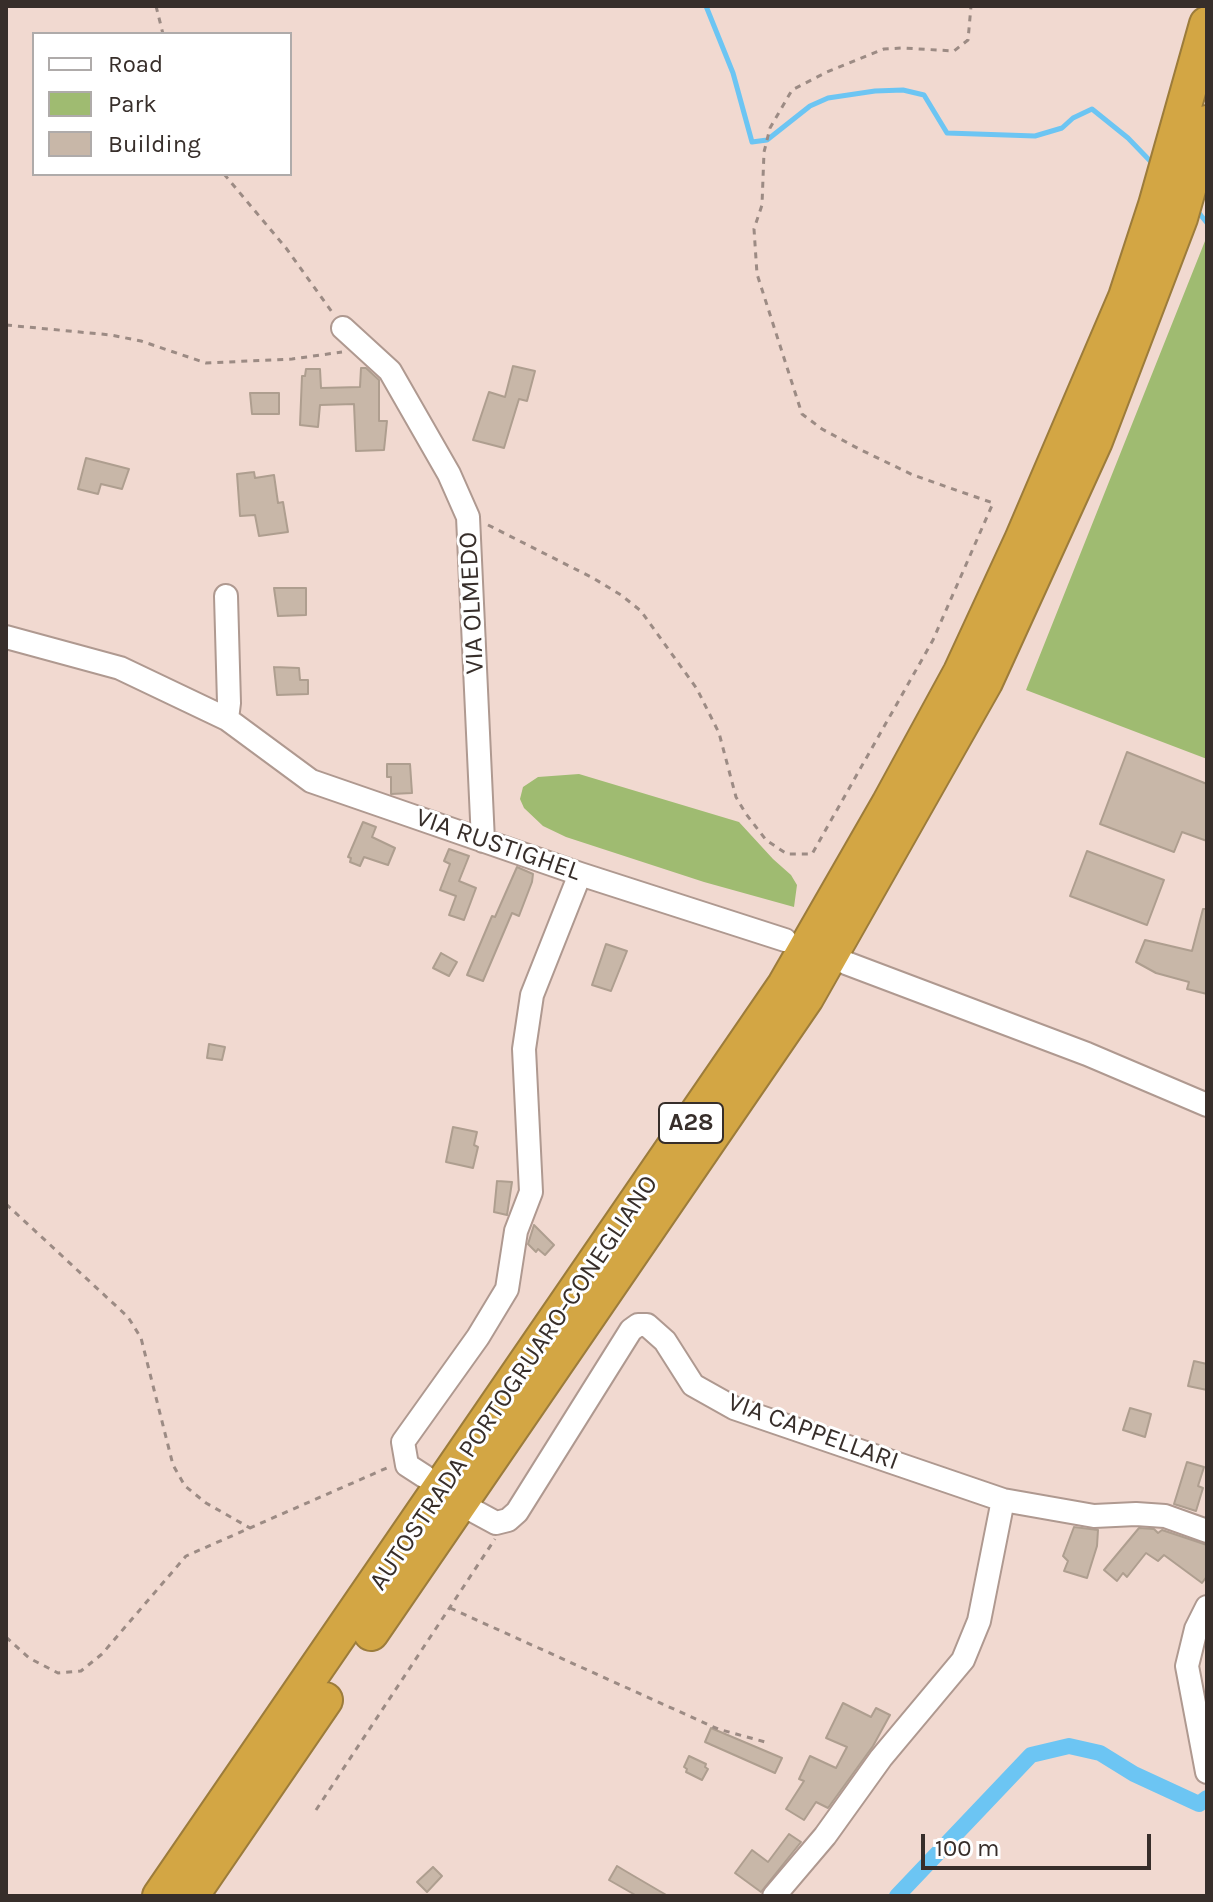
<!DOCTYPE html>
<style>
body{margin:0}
#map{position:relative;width:1213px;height:1902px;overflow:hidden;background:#f1d9d0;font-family:Karla,sans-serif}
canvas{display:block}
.frame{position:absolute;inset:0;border:8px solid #372e2a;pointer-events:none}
.legend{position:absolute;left:32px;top:32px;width:260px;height:144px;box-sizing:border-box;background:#fff;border:2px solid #afabaa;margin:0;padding:10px 14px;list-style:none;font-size:24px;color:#372e2a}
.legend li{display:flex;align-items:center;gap:16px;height:40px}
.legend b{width:40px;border:2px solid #afabaa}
.scale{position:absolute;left:921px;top:1834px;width:230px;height:36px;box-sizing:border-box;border:4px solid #372e2a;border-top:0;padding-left:10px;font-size:24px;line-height:28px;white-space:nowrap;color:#372e2a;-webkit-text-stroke:6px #fff;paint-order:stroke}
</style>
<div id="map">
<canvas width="1213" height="1902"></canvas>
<div class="frame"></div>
<ul class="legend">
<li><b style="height:10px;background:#fff"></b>Road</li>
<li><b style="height:22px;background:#9fbb71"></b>Park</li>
<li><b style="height:22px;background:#c8b7a8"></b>Building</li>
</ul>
<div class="scale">100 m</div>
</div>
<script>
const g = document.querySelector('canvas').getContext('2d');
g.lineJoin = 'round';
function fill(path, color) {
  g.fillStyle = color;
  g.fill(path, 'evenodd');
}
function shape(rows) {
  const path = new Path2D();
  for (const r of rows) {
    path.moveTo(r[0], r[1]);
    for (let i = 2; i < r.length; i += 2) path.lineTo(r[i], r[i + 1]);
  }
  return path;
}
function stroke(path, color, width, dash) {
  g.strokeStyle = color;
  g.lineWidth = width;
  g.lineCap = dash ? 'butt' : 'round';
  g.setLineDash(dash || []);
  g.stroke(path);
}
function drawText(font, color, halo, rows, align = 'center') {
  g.font = font + ' Karla,sans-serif';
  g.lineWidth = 6;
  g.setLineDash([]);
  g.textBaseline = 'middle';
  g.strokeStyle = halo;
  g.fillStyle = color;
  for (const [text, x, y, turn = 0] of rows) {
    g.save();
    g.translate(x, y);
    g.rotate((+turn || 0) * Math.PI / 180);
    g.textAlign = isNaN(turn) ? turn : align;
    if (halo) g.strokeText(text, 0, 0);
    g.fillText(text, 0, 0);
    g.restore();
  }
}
fill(shape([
 [1207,236,1207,759,1026,690],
 [579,774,739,822,773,859,791,875,797,885,794,907,704,882,566,837,543,826,524,808,520,799,523,787,538,777]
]), '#9fbb71');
stroke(shape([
 [706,6,733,73,752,142,767,140,810,106,828,98,875,91,903,90,924,95,947,133,1035,136,1062,128,1073,118,1092,109,1128,138,1155,166],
 [1195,208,1207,223]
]), '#6cc5f3', 5);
stroke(shape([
 [897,1896,1031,1755,1069,1746,1100,1753,1134,1774,1199,1804,1207,1798]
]), '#6cc5f3', 16);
const building = shape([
 [513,366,535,371,527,401,519,399,504,448,473,440,489,392,505,397,513,366],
 [361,368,366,368,379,380,379,421,387,421,384,450,356,451,354,404,320,405,318,427,300,425,302,376,305,376,306,369,320,369,321,388,360,387,361,368],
 [250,393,279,393,279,414,252,414,250,393],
 [86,458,129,469,122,489,101,484,98,494,78,489,86,458],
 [254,472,255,478,274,475,278,503,283,502,288,532,259,536,255,515,240,516,237,474,254,472],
 [274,588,306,588,306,615,278,616,274,588],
 [274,667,299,668,300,680,308,680,308,694,277,695,274,667],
 [1127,752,1207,784,1207,841,1182,832,1174,852,1100,824,1127,752],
 [387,764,410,764,412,793,391,794,391,777,387,777,387,764],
 [363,822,376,827,372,837,395,848,388,865,364,857,360,866,350,862,351,858,348,857,363,822],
 [449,849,469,856,459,881,476,888,464,920,449,915,456,896,440,890,450,864,444,861,449,849],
 [1087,851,1164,880,1147,925,1070,896,1087,851],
 [517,867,533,874,532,882,519,916,512,913,483,981,467,975,492,916,495,917,517,867],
 [1203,909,1207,909,1207,994,1187,989,1189,982,1156,973,1136,962,1145,940,1192,951,1203,909],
 [606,944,627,951,611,991,592,985,606,944],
 [441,953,457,962,449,976,433,968,441,953],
 [209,1044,225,1047,222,1060,207,1058,209,1044],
 [453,1127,477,1132,474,1145,478,1147,473,1168,446,1162,453,1127],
 [497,1181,512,1182,507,1215,494,1212,497,1181],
 [534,1225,554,1245,545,1255,538,1249,536,1252,528,1244,534,1225],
 [1194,1361,1207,1364,1207,1390,1188,1386,1194,1361],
 [1130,1408,1151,1414,1145,1437,1123,1430,1130,1408],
 [1187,1462,1204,1467,1198,1486,1203,1488,1196,1511,1174,1504,1187,1462],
 [1074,1527,1098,1530,1097,1546,1087,1578,1064,1571,1068,1561,1063,1556,1074,1527],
 [1139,1528,1154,1529,1158,1533,1162,1530,1207,1545,1207,1576,1202,1583,1164,1555,1158,1561,1146,1553,1127,1577,1123,1573,1117,1581,1104,1570,1139,1528],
 [843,1703,871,1717,876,1708,890,1715,873,1746,828,1808,816,1802,804,1820,786,1809,804,1781,799,1779,810,1756,836,1768,847,1747,826,1738,843,1703],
 [711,1728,782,1758,775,1773,705,1742,711,1728],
 [689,1756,706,1764,705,1767,708,1769,702,1780,686,1772,687,1769,684,1767,689,1756],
 [789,1834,801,1842,761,1892,735,1873,752,1850,768,1862,789,1834],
 [617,1866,627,1872,668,1896,637,1896,609,1880,617,1866],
 [433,1867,442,1876,427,1892,417,1882,433,1867]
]);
fill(building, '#c8b7a8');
stroke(building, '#ae9e8f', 2);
const minor = shape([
 [343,328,390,371,449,474,468,517,483,841],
 [226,596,229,703,227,719],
 [6,637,120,668,227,719,311,781,580,874,785,940],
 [846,963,1087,1054,1207,1105],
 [424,1476,407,1465,403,1442,478,1337,507,1289,516,1231,531,1192,524,1049,532,995,580,874],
 [472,1510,496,1523,508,1520,517,1512,631,1330,638,1325,647,1325,665,1341,693,1385,734,1408,1003,1500,1094,1516,1136,1514,1165,1516,1207,1531],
 [1207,1607,1196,1629,1187,1666,1207,1772],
 [774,1896,825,1836,881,1758,963,1660,979,1621,1003,1500]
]);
const highway = shape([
 [371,1633,806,998,985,682,1095,441,1180,218,1207,123],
 [160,1896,785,985,889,804,961,672,1022,540,1126,297,1156,205,1207,24],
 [191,1896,325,1700]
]);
stroke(minor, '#af9990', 26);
stroke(highway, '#9c7c3b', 38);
stroke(shape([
 [156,6,163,34],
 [224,174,286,248,332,312],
 [6,325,111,335,141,341,206,363,292,359,342,352],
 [488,525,593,578,621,595,641,611,697,689,719,733,736,797,746,814,766,840,787,854,812,854,933,640,993,503,913,475,859,449,822,429,802,414,757,274,754,229,762,205,764,152,770,128,792,90,827,72,884,49,903,48,954,51,968,40,971,6],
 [6,1204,128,1317,141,1338,173,1465,185,1486,206,1503,250,1528],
 [450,1608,718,1729,769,1743],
 [6,1637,29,1658,58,1673,81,1671,102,1654,186,1556,389,1467],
 [316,1810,495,1539]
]), '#9c8b84', 3, [6, 6]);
stroke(minor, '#fff', 22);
stroke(highway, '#d3a644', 34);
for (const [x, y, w] of [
 [691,1123,64]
]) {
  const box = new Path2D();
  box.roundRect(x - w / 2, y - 20, w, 40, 6);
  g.fillStyle = '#fff';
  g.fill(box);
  stroke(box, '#372e2a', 2);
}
drawText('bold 24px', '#372e2a', null, [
 ["A28",691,1123]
]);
drawText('26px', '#372e2a', '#fff', [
 ["VIA OLMEDO",472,603,-93],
 ["VIA RUSTIGHEL",498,845,19],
 ["AUTOSTRADA PORTOGRUARO-CONEGLIANO",514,1383,-56],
 ["VIA CAPPELLARI",813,1432,20]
]);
</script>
